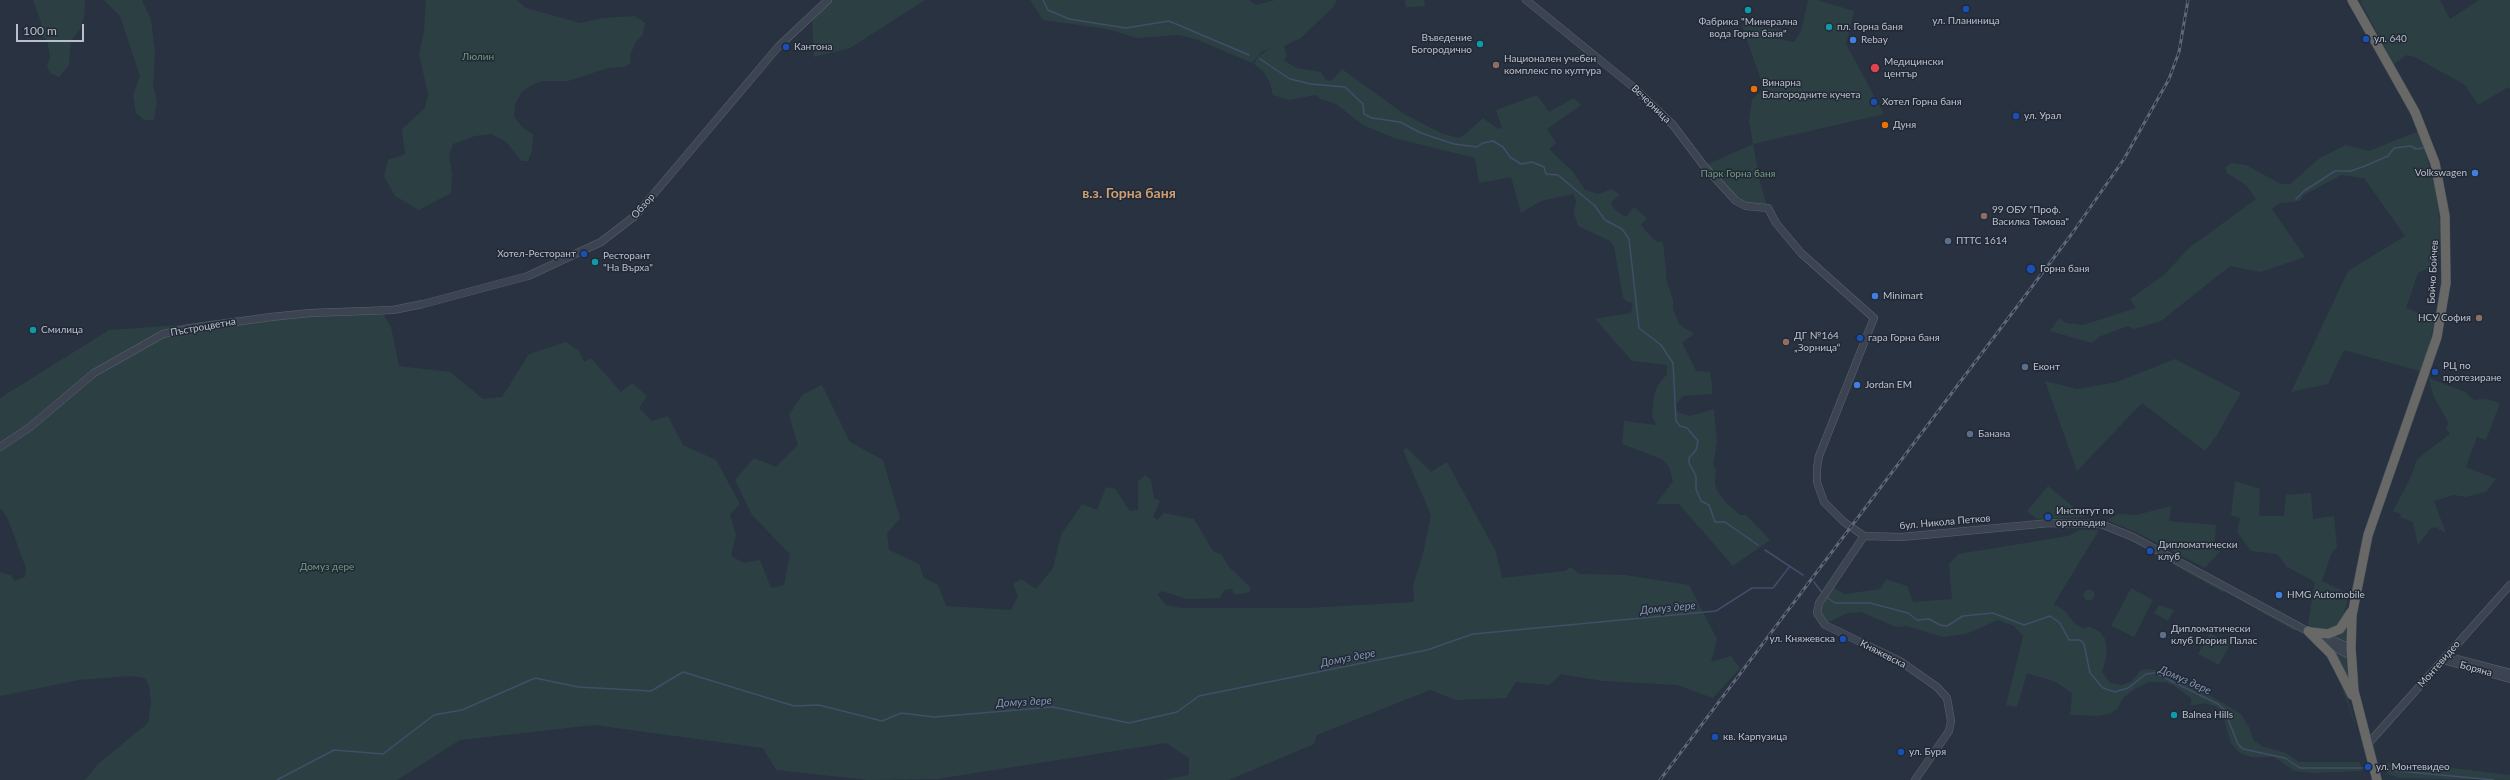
<!DOCTYPE html>
<meta charset="utf-8">
<style>
body{margin:0}
#map{position:relative;width:2510px;height:780px;overflow:hidden;background:#293241;font-family:Lato,sans-serif}
canvas{display:block}
.scale{position:absolute;left:16px;top:24px;width:68px;height:18px;box-sizing:border-box;border:2px solid #bac0cb;border-top:0;padding-left:5px;font-size:12px;line-height:14px;white-space:nowrap;color:#bac0cb;-webkit-text-stroke:3px #222936;paint-order:stroke}
</style>
<div id="map">
<canvas width="2510" height="780"></canvas>
<div class="scale">100 m</div>
</div>
<script>
const g = document.querySelector('canvas').getContext('2d');
g.lineJoin = 'round';
function fill(path, color) {
  g.fillStyle = color;
  g.fill(path, 'evenodd');
}
function shape(rows) {
  const path = new Path2D();
  for (const r of rows) {
    if (r.length === 3) {
      path.moveTo(r[0] + r[2], r[1]);
      path.arc(r[0], r[1], r[2], 0, 2 * Math.PI);
      continue;
    }
    path.moveTo(r[0], r[1]);
    for (let i = 2; i < r.length; i += 2) path.lineTo(r[i], r[i + 1]);
  }
  return path;
}
function stroke(path, color, width, dash) {
  g.strokeStyle = color;
  g.lineWidth = width;
  g.lineCap = dash ? 'butt' : 'round';
  g.setLineDash(dash || []);
  g.stroke(path);
}
function drawText(font, color, halo, rows, align = 'center') {
  g.font = font + ' Lato,sans-serif';
  g.lineWidth = 3;
  g.setLineDash([]);
  g.textBaseline = 'middle';
  g.strokeStyle = halo;
  g.fillStyle = color;
  for (const [text, x, y, turn = 0] of rows) {
    g.save();
    g.translate(x, y);
    g.rotate((+turn || 0) * Math.PI / 180);
    g.textAlign = isNaN(turn) ? turn : align;
    if (halo) g.strokeText(text, 0, 0);
    g.fillText(text, 0, 0);
    g.restore();
  }
}
fill(shape([
 [33,0,85,0,84,17,80,29,71,41,69,65,59,77,50,73,47,66,50,57,48,45,47,40,42,36,41,22],
 [104,0,142,0,151,20,155,52,153,85,157,101,154,120,144,120,136,113,133,95,140,76,120,16],
 [426,0,517,0,526,8,580,23,603,18,635,16,645,23,643,34,636,42,630,55,631,63,624,67,608,68,568,81,542,81,532,85,522,92,515,104,514,117,523,128,533,134,532,151,528,161,522,161,505,141,491,134,475,136,453,144,449,155,452,174,451,193,419,210,395,196,384,176,388,160,405,154,402,129,425,108,428,94,419,54,424,31],
 [828,0,925,0,850,48,814,57,812,14],
 [1030,0,1249,0,1256,5,1275,0,1337,0,1334,6,1301,38,1284,46,1287,56,1284,60,1296,68,1321,72,1326,80,1331,81,1342,69,1404,114,1441,133,1458,138,1463,136,1483,118,1498,129,1502,128,1496,110,1537,95,1549,112,1574,98,1581,105,1547,129,1556,143,1549,149,1573,172,1585,190,1598,194,1612,189,1620,195,1610,203,1616,211,1626,217,1634,207,1647,218,1641,225,1652,238,1657,242,1663,242,1667,282,1673,300,1673,309,1679,324,1694,334,1682,343,1696,371,1710,372,1712,384,1712,394,1683,396,1676,404,1677,412,1690,416,1714,409,1717,442,1713,464,1716,469,1715,484,1718,492,1726,503,1740,515,1746,515,1770,540,1733,566,1679,504,1656,504,1673,481,1669,467,1662,459,1622,444,1624,421,1656,425,1652,416,1654,395,1658,385,1667,374,1667,365,1632,361,1595,319,1631,313,1633,303,1628,302,1623,298,1614,246,1610,241,1578,226,1574,213,1576,201,1573,194,1541,201,1521,213,1511,177,1479,183,1475,158,1394,138,1363,125,1336,104,1321,99,1316,95,1289,100,1273,95,1270,83,1264,72,1254,64,1258,56,1272,48,1261,52,1252,63,1196,39,1177,35,1137,38,1107,29,1043,20],
 [1405,0,1424,0,1425,6,1406,7],
 [1808,0,1817,0,1854,11,1846,44,1884,114,1753,144,1760,183,1768,208,1746,206,1704,166,1753,144,1749,121,1752,99,1764,89,1742,25,1781,29,1779,39,1794,42,1801,31],
 [2363,0,2440,0,2450,19,2479,0,2510,0,2510,89,2508,87,2478,105,2465,85,2415,57,2407,55,2394,64,2360,1],
 [2419,131,2435,186,2440,222,2439,263,2418,273,2406,308,2435,319,2423,372,2344,350,2328,384,2291,392,2348,271,2405,236,2364,178,2341,175,2304,195,2300,201,2280,203,2272,209,2305,257,2260,272,2230,266,2161,321,2134,329,2128,326,2101,336,2092,343,2050,331,2059,318,2066,323,2083,325,2136,308,2130,299,2164,275,2189,248,2256,199,2246,185,2227,173,2225,168,2231,163,2246,165,2281,184,2290,184,2320,158,2346,145,2369,151],
 [383,314,391,327,399,366,450,372,483,399,502,397,529,354,566,342,579,351,584,362,591,358,621,392,632,383,647,396,639,408,652,421,668,416,683,445,716,460,740,504,730,515,736,535,731,556,744,563,760,560,771,588,784,585,790,554,752,515,735,480,754,458,776,467,798,445,789,415,802,395,822,385,850,442,883,460,900,518,887,534,889,550,919,564,924,578,938,585,946,606,1011,610,1018,596,1013,584,1021,579,1036,589,1053,568,1061,535,1082,504,1097,510,1106,487,1115,489,1130,511,1138,510,1138,481,1145,475,1151,480,1154,498,1160,501,1153,517,1157,520,1164,513,1194,519,1213,551,1222,555,1229,567,1250,587,1250,592,1234,595,1232,589,1224,590,1220,598,1187,599,1162,591,1157,594,1166,605,1181,608,1308,608,1414,602,1413,585,1423,554,1431,515,1403,450,1407,448,1431,472,1447,462,1496,552,1502,578,1565,571,1571,567,1579,574,1625,575,1689,585,1717,639,1711,662,1731,656,1740,668,1713,698,1677,685,1603,681,1561,674,1549,685,1516,682,1506,698,1456,700,1430,690,1317,735,1314,744,1229,780,1164,780,1189,775,1189,758,1166,743,937,779,868,780,776,770,763,748,594,725,460,740,397,780,85,780,98,764,148,723,151,703,149,686,145,678,130,676,79,680,0,696,0,572,12,576,14,581,25,577,26,568,7,517,0,508,0,398,109,330,312,316],
 [2175,359,2241,393,2217,435,2205,451,2142,403,2077,471,2045,381,2077,389,2117,382],
 [2429,378,2465,392,2474,400,2486,399,2500,403,2486,440,2477,437,2466,467,2496,479,2486,492,2466,497,2454,495,2434,501,2446,533,2435,527,2430,529,2418,545,2413,522,2400,517,2401,514,2393,511,2410,479,2417,459,2450,434,2446,427,2449,424,2433,395],
 [2235,481,2260,489,2259,516,2284,516,2286,495,2311,493,2313,519,2334,516,2337,547,2331,554,2322,581,2349,594,2342,621,2332,629,2318,630,2308,624,2315,582,2287,567,2277,554,2251,551,2237,532,2240,518,2231,515],
 [2048,486,2084,516,2085,517,2037,519,2027,511],
 [2171,506,2169,521,2216,525,2214,550,2220,551,2205,568,2138,533,2107,520,2118,514,2136,515],
 [2079,530,2099,530,2054,604,2065,611,2075,624,2083,628,2090,627,2100,632,2105,639,2107,655,2102,672,2110,683,2121,685,2131,682,2141,670,2151,669,2189,683,2241,714,2249,727,2254,741,2264,747,2286,753,2299,762,2360,762,2362,771,2313,773,2294,771,2274,757,2251,757,2240,753,2231,743,2223,716,2217,707,2205,703,2191,706,2191,698,2173,685,2165,682,2148,682,2136,688,2123,698,2117,709,2109,714,2098,716,2070,715,2072,693,2056,682,2027,673,2017,707,2006,705,2023,636,2014,626,1998,620,1966,634,1943,637,1907,626,1896,627,1861,612,1847,613,1827,623,1820,616,1822,604,1832,587,1845,594,1880,589,1886,579,1907,586,1913,602,1952,599,1949,564,1958,554,2068,536],
 [2141,546,2151,551,2225,591,2222,592],
 [2131,588,2153,600,2134,637,2111,626],
 [2089,595,5.5],
 [2228,593,2295,628,2296,630,2293,630],
 [2159,605,2174,610,2168,621,2154,613],
 [2346,625,2346,643,2328,636],
 [2210,633,2230,644,2219,665,2198,654],
 [2307,635,2327,652,2343,683,2358,734,2338,676,2325,654,2307,638],
 [2332,650,2346,657,2348,677,2341,663],
 [2384,763,2428,765,2510,775,2510,780,2400,778,2387,774]
]), '#2c4043');
stroke(shape([
 [1043,0,1048,10,1069,19,1126,28,1169,21,1249,55],
 [1260,59,1290,79,1311,84,1345,87,1363,104,1364,114,1372,118,1400,122,1421,133,1454,144,1477,147,1483,143,1493,141,1503,147,1510,157,1521,164,1532,162,1544,167,1546,174,1558,175,1595,206,1605,220,1622,229,1629,239,1639,328,1661,345,1673,363,1676,421,1680,426,1687,428,1698,441,1696,450,1689,458,1689,463,1696,476,1696,489,1701,501,1709,505,1715,522,1725,522,1758,545],
 [2296,199,2304,191,2335,171,2351,171,2365,166,2388,156,2394,148,2411,146,2416,149,2423,148],
 [1765,550,1803,575],
 [1814,582,1823,594],
 [1826,597,1835,603,1870,603,1908,613,1917,620,1929,619,1940,625,1947,626,1963,616,1993,613,2024,625,2050,616,2060,623,2069,640,2080,640,2084,644,2090,673,2103,688,2115,692,2128,688,2146,674,2155,673,2218,704,2224,709,2238,744,2243,749,2285,758,2300,768,2371,768],
 [2377,769,2494,780],
 [277,780,334,750,383,754,434,715,462,710,535,678,578,687,651,691,683,672,794,706,819,705,882,721,901,713,934,717,1053,707,1129,723,1177,712,1199,696,1427,650,1473,634,1716,611,1752,588,1773,588,1790,566]
]), '#404e69', 1.5);
const tertiary = shape([
 [1526,0,1632,86,1673,125,1704,166,1736,201,1746,206,1768,208,1776,223,1801,253,1874,318,1819,456,1817,468,1817,482,1824,502,1844,522,1864,536,1902,537,2050,523,2101,524,2133,537,2311,633],
 [0,447,30,427,94,373,163,334,190,328,271,317,310,313,393,310,423,304,528,276,601,242,636,215,778,47,828,0],
 [1864,536,1819,603,1817,613,1825,625,1900,661,1937,687,1947,698,1951,721,1949,731,1915,780],
 [2320,635,2351,648],
 [2321,640,2351,656],
 [2446,656,2510,673],
 [2443,660,2510,679],
 [2367,745,2510,585]
]);
const trunk = shape([
 [2352,0,2415,112,2435,163,2445,216,2446,283,2437,337,2368,535,2352,615,2351,648,2354,691,2377,780],
 [2308,631,2331,654,2352,695],
 [2311,632,2328,634,2340,629,2351,612]
]);
stroke(tertiary, '#5b626e', 8);
stroke(trunk, '#484f5b', 10);
stroke(tertiary, '#3d4451', 7);
stroke(trunk, '#686866', 9);
const rail = shape([
 [1660,780,2071,235,2124,159,2169,79,2179,52,2188,0]
]);
stroke(rail, '#606878', 3);
stroke(rail, '#222936', 1.5, [4.5]);
for (const [x, y, r, color] of [
 [1966,9,4,"#1a4fb4"],
 [1748,10,4,"#0f9aa8"],
 [1829,27,4,"#0f9aa8"],
 [2366,39,4,"#1a4fb4"],
 [1853,40,4,"#3f7fe0"],
 [1480,44,4,"#0f9aa8"],
 [786,47,4,"#1a4fb4"],
 [1496,65,4,"#8d6e63"],
 [1875,68,5,"#e0444e"],
 [1754,89,4,"#e8710a"],
 [1874,102,4,"#1a4fb4"],
 [2016,116,4,"#1a4fb4"],
 [1885,125,4,"#e8710a"],
 [2475,173,4,"#3f7fe0"],
 [1984,216,4,"#8d6e63"],
 [1948,241,4,"#5c6f8a"],
 [584,254,4,"#1a4fb4"],
 [595,262,4,"#0f9aa8"],
 [2031,269,5,"#1a4fb4"],
 [1875,296,4,"#3f7fe0"],
 [2479,318,4,"#8d6e63"],
 [33,330,4,"#0f9aa8"],
 [1860,338,4,"#1a4fb4"],
 [1786,342,4,"#8d6e63"],
 [2025,367,4,"#5c6f8a"],
 [2435,372,4,"#1a4fb4"],
 [1857,385,4,"#3f7fe0"],
 [1970,434,4,"#5c6f8a"],
 [2048,517,4,"#1a4fb4"],
 [2150,551,4,"#1a4fb4"],
 [2279,595,4,"#3f7fe0"],
 [2163,635,4,"#5c6f8a"],
 [1843,639,4,"#1a4fb4"],
 [2174,715,4,"#0f9aa8"],
 [1715,737,4,"#1a4fb4"],
 [1901,752,4,"#1a4fb4"],
 [2368,767,4,"#1a4fb4"]
]) {
  const dot = new Path2D();
  dot.arc(x, y, r, 0, 2 * Math.PI);
  g.fillStyle = color;
  g.fill(dot);
  stroke(dot, '#222936', 1.5);
}
drawText('10px', '#bac0cb', '#222936', [
 ["ул. Планиница",1966,21,"center"],
 ["Фабрика \"Минерална",1748,22,"center"],
 ["вода Горна баня\"",1748,34,"center"],
 ["пл. Горна баня",1837,27],
 ["Въведение",1472,38,"right"],
 ["Богородично",1472,50,"right"],
 ["ул. 640",2374,39],
 ["Rebay",1861,40],
 ["Кантона",794,47],
 ["Национален учебен",1504,59],
 ["комплекс по култура",1504,71],
 ["Медицински",1884,62],
 ["център",1884,74],
 ["Винарна",1762,83],
 ["Благородните кучета",1762,95],
 ["Хотел Горна баня",1882,102],
 ["ул. Урал",2024,116],
 ["Дуня",1893,125],
 ["Volkswagen",2467,173,"right"],
 ["99 ОБУ \"Проф.",1992,210],
 ["Василка Томова\"",1992,222],
 ["ПТТС 1614",1956,241],
 ["Хотел-Ресторант",576,254,"right"],
 ["Ресторант",603,256],
 ["\"На Върха\"",603,268],
 ["Горна баня",2040,269],
 ["Minimart",1883,296],
 ["НСУ София",2471,318,"right"],
 ["Смилица",41,330],
 ["ДГ №164",1794,336],
 ["„Зорница“",1794,348],
 ["гара Горна баня",1868,338],
 ["РЦ по",2443,366],
 ["протезиране",2443,378],
 ["Еконт",2033,367],
 ["Jordan EM",1865,385],
 ["Банана",1978,434],
 ["Институт по",2056,511],
 ["ортопедия",2056,523],
 ["Дипломатически",2158,545],
 ["клуб",2158,557],
 ["HMG Automobile",2287,595],
 ["Дипломатически",2171,629],
 ["клуб Глория Палас",2171,641],
 ["ул. Княжевска",1835,639,"right"],
 ["Balnea Hills",2182,715],
 ["кв. Карпузица",1723,737],
 ["ул. Буря",1909,752],
 ["ул. Монтевидео",2376,767]
], 'left');
drawText('10px', '#739a7e', '#222936', [
 ["Люлин",478,57],
 ["Парк Горна баня",1738,174],
 ["Домуз дере",327,567]
]);
drawText('10px', '#bac0cb', '#222936', [
 ["Вечерница",1651,104,44],
 ["Обзор",643,206,-49],
 ["Бойчо Бойчев",2433,272,-87],
 ["Пъстроцветна",203,327,-10],
 ["бул. Никола Петков",1945,522,-5],
 ["Княжевска",1883,654,27],
 ["Монтевидео",2439,664,-49],
 ["Боряна",2476,669,15]
]);
drawText('italic 11px', '#8494b0', '#222936', [
 ["Домуз дере",1668,608,-5],
 ["Домуз дере",1348,658,-11],
 ["Домуз дере",2185,680,24],
 ["Домуз дере",1024,702,-3]
]);
drawText('bold 14px', '#cf9f72', '#222936', [
 ["в.з. Горна баня",1129,193]
]);
</script>
